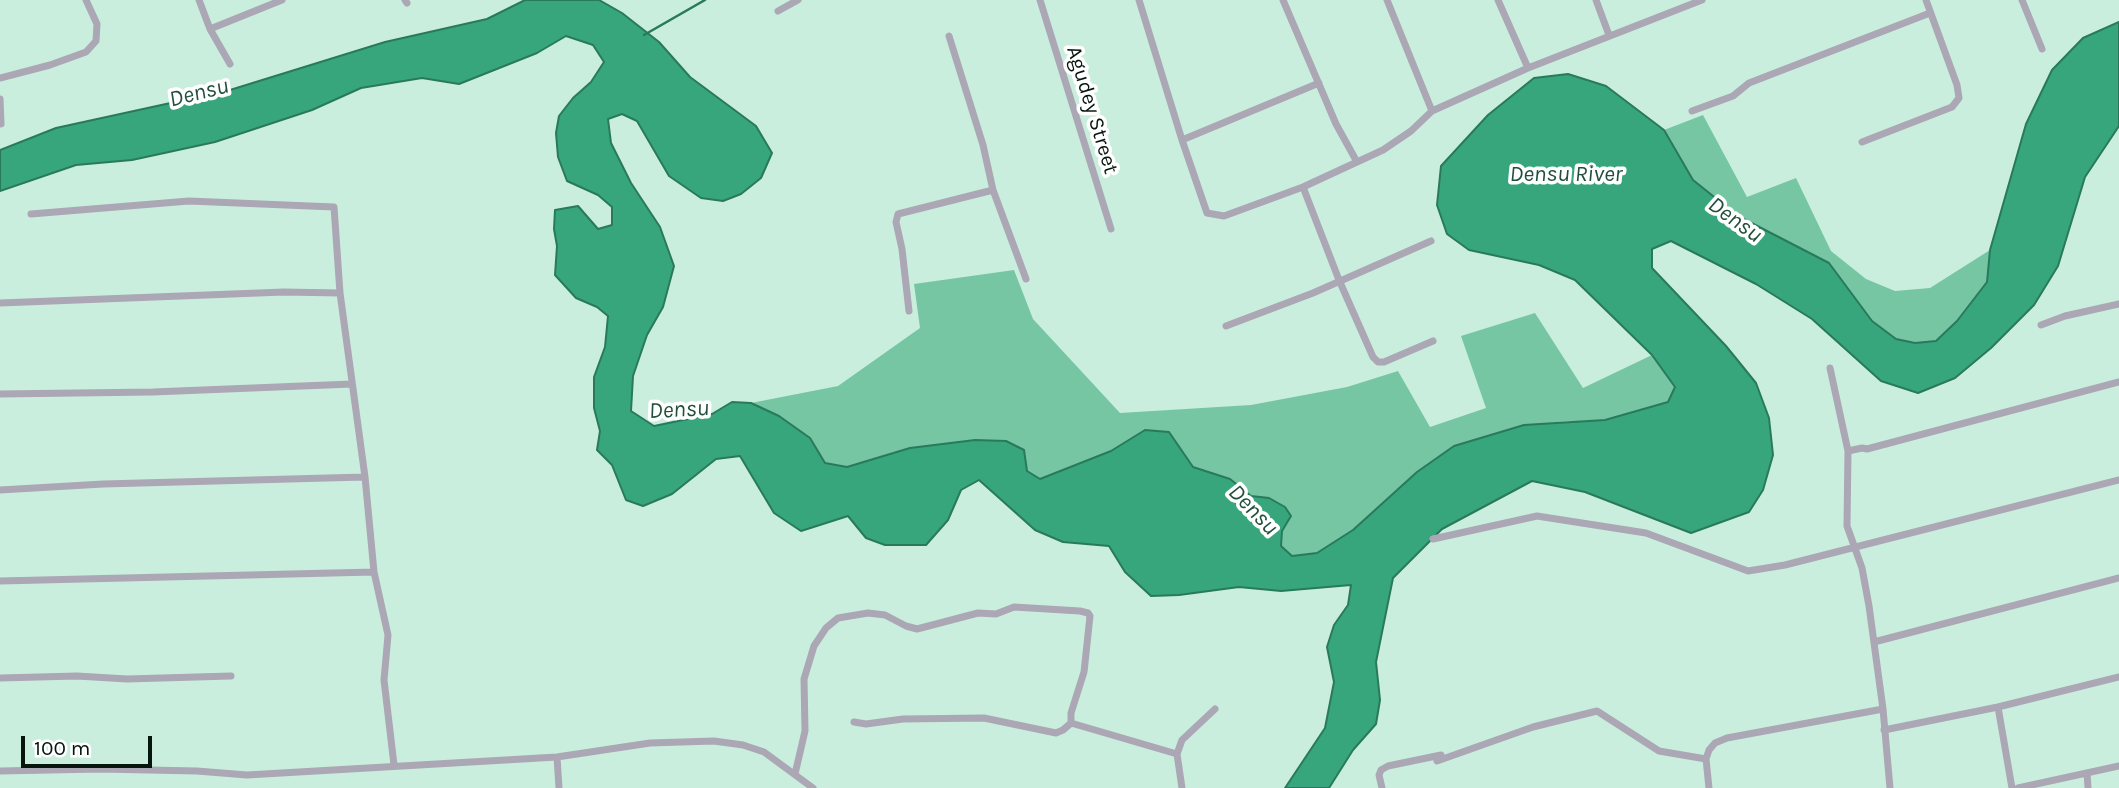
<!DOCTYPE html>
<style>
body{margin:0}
#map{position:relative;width:2119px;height:788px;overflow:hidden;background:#caeedd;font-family:Karla,sans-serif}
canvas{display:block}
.scale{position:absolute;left:21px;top:736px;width:131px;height:32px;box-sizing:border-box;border:4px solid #07150f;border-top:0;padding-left:9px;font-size:21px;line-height:24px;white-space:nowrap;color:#07150f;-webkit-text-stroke:5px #fff;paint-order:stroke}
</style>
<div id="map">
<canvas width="2119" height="788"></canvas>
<div class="scale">100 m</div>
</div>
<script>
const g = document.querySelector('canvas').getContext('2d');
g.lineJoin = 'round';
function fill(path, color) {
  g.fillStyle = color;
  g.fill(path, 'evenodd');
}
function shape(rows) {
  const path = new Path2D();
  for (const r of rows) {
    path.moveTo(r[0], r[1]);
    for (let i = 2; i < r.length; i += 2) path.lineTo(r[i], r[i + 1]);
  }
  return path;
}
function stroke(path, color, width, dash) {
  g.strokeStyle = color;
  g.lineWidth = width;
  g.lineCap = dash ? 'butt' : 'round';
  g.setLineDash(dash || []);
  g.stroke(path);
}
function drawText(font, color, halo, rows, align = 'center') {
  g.font = font + ' Karla,sans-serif';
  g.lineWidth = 7;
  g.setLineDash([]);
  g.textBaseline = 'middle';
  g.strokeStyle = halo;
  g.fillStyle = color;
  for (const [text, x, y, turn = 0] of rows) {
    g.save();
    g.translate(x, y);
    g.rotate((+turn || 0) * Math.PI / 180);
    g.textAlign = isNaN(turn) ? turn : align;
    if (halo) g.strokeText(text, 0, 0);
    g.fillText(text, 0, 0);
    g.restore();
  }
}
fill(shape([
 [1703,115,1747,197,1796,178,1831,251,1866,279,1895,291,1930,288,1990,250,1987,282,1957,321,1936,341,1915,343,1896,339,1872,321,1829,263,1738,216,1693,180,1664,130],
 [1014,270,1033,319,1120,413,1251,405,1347,387,1398,371,1430,427,1486,408,1461,336,1535,313,1583,388,1652,355,1676,387,1668,402,1605,420,1557,422,1454,446,1417,472,1353,530,1317,553,1292,556,1281,546,1282,531,1291,516,1269,498,1251,496,1230,479,1193,468,1183,453,1145,430,1111,451,1040,479,1027,471,910,448,847,467,825,463,810,438,751,403,838,386,920,328,914,284]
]), '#76c6a3');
const water = shape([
 [525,0,599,0,622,13,659,42,690,77,756,126,772,153,761,178,741,194,723,201,701,198,669,176,637,121,622,114,608,119,611,143,631,183,660,227,674,266,663,307,647,335,633,376,631,411,654,426,712,414,732,402,751,403,779,416,810,438,825,463,847,467,910,448,975,440,1006,441,1024,450,1027,471,1040,479,1111,451,1145,430,1169,432,1193,467,1230,479,1251,496,1269,498,1285,507,1291,516,1282,531,1281,546,1292,556,1317,553,1353,530,1417,472,1454,446,1524,425,1605,420,1668,402,1675,387,1652,355,1575,280,1539,265,1469,250,1447,234,1437,205,1441,166,1488,115,1534,78,1568,74,1606,86,1664,130,1693,180,1738,216,1829,263,1872,321,1896,339,1915,343,1936,341,1957,321,1987,282,1990,250,2026,124,2052,70,2083,38,2119,22,2119,126,2085,177,2058,266,2034,305,1991,348,1955,378,1918,393,1881,381,1812,319,1756,284,1671,241,1652,249,1652,268,1726,346,1756,383,1769,418,1773,455,1763,490,1749,512,1691,533,1585,492,1532,481,1442,529,1393,578,1376,662,1380,700,1376,724,1353,750,1329,788,1285,788,1325,728,1334,682,1327,647,1334,625,1348,605,1351,585,1281,591,1239,587,1179,595,1151,596,1125,572,1109,546,1063,542,1035,530,979,480,961,490,948,520,926,545,885,545,866,538,848,516,801,531,774,513,740,456,716,459,672,494,643,506,626,500,612,465,597,450,600,431,594,408,594,377,605,347,608,316,597,307,576,298,555,275,557,246,554,229,555,210,578,206,598,229,612,225,612,207,598,195,567,181,558,157,556,133,559,116,573,98,591,82,604,62,593,45,566,36,537,53,459,84,422,78,361,88,312,110,215,142,132,160,76,165,0,191,0,150,56,128,230,90,385,42,487,19,525,0]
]);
fill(water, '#37a67d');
stroke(water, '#297a5c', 2);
stroke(shape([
 [644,35,705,0]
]), '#297a5c', 2.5);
stroke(shape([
 [199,0,210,29,282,0],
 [405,0,407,3],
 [1040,0,1111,229],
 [1139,0,1182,140,1207,213,1224,216,1303,187,1357,162,1383,150,1411,131,1432,111,1528,68,1702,0],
 [1283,0,1336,124,1357,162],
 [1387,0,1432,111],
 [1498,0,1528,68],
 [1596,0,1609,35],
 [2022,0,2042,49],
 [778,11,798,0],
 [210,29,230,64],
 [949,36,983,145,993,190,1026,279],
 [0,78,50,65,86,52,96,41,97,24,86,0],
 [0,99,1,124],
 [1692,111,1733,96,1749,83,1930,13],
 [1182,140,1319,83],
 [1862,142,1952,107,1959,98,1957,85,1926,0],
 [1303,187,1339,280,1373,357,1378,362,1384,362,1433,341],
 [31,214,189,201,334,207,340,293,365,477,374,572,388,635,384,680,394,765],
 [0,303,284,292,340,293],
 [909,311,902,249,896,222,898,214,993,190],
 [2041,325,2065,316,2119,304],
 [1226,326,1313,293,1431,241],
 [1830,368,1848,451,1847,526,1862,568,1869,606,1883,709,1890,788],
 [0,394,153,392,352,384],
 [1848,451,1862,448,1867,449,2119,382],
 [0,490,103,484,365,477],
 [1433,539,1537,516,1646,533,1748,571,1785,565,2119,480],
 [0,581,374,572],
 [1874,642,2119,578],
 [0,678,77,676,127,679,231,676],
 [1998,707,2012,788],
 [1071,723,1177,754],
 [1884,730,1998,707,2119,677],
 [557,757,559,788],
 [1437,761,1533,727,1597,711,1659,751,1706,759],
 [0,771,100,769,197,771,247,775,557,757,650,743,714,741,743,745,764,752,813,788],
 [2087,773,2088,788],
 [795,774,805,731,804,679,814,646,826,628,838,618,868,613,885,615,906,626,917,629,978,613,996,614,1014,607,1080,611,1088,613,1090,616,1084,672,1071,713,1071,723,1063,730,1056,733,984,718,903,719,866,724,854,722],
 [1182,788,1177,754,1182,740,1215,709],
 [1382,788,1379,775,1381,770,1388,766,1441,755],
 [1709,788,1706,759,1709,750,1715,743,1727,738,1883,709],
 [2018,788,2119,766]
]), '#aba7b5', 7);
drawText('21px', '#07150f', '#fff', [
 ["Agudey Street",1092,110,73]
]);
drawText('italic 23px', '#224f3d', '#fff', [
 ["Densu",199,93,-14],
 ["Densu River",1566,174],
 ["Densu",1735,220,36],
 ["Densu",679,410,-3],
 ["Densu",1253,510,46]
]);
</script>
